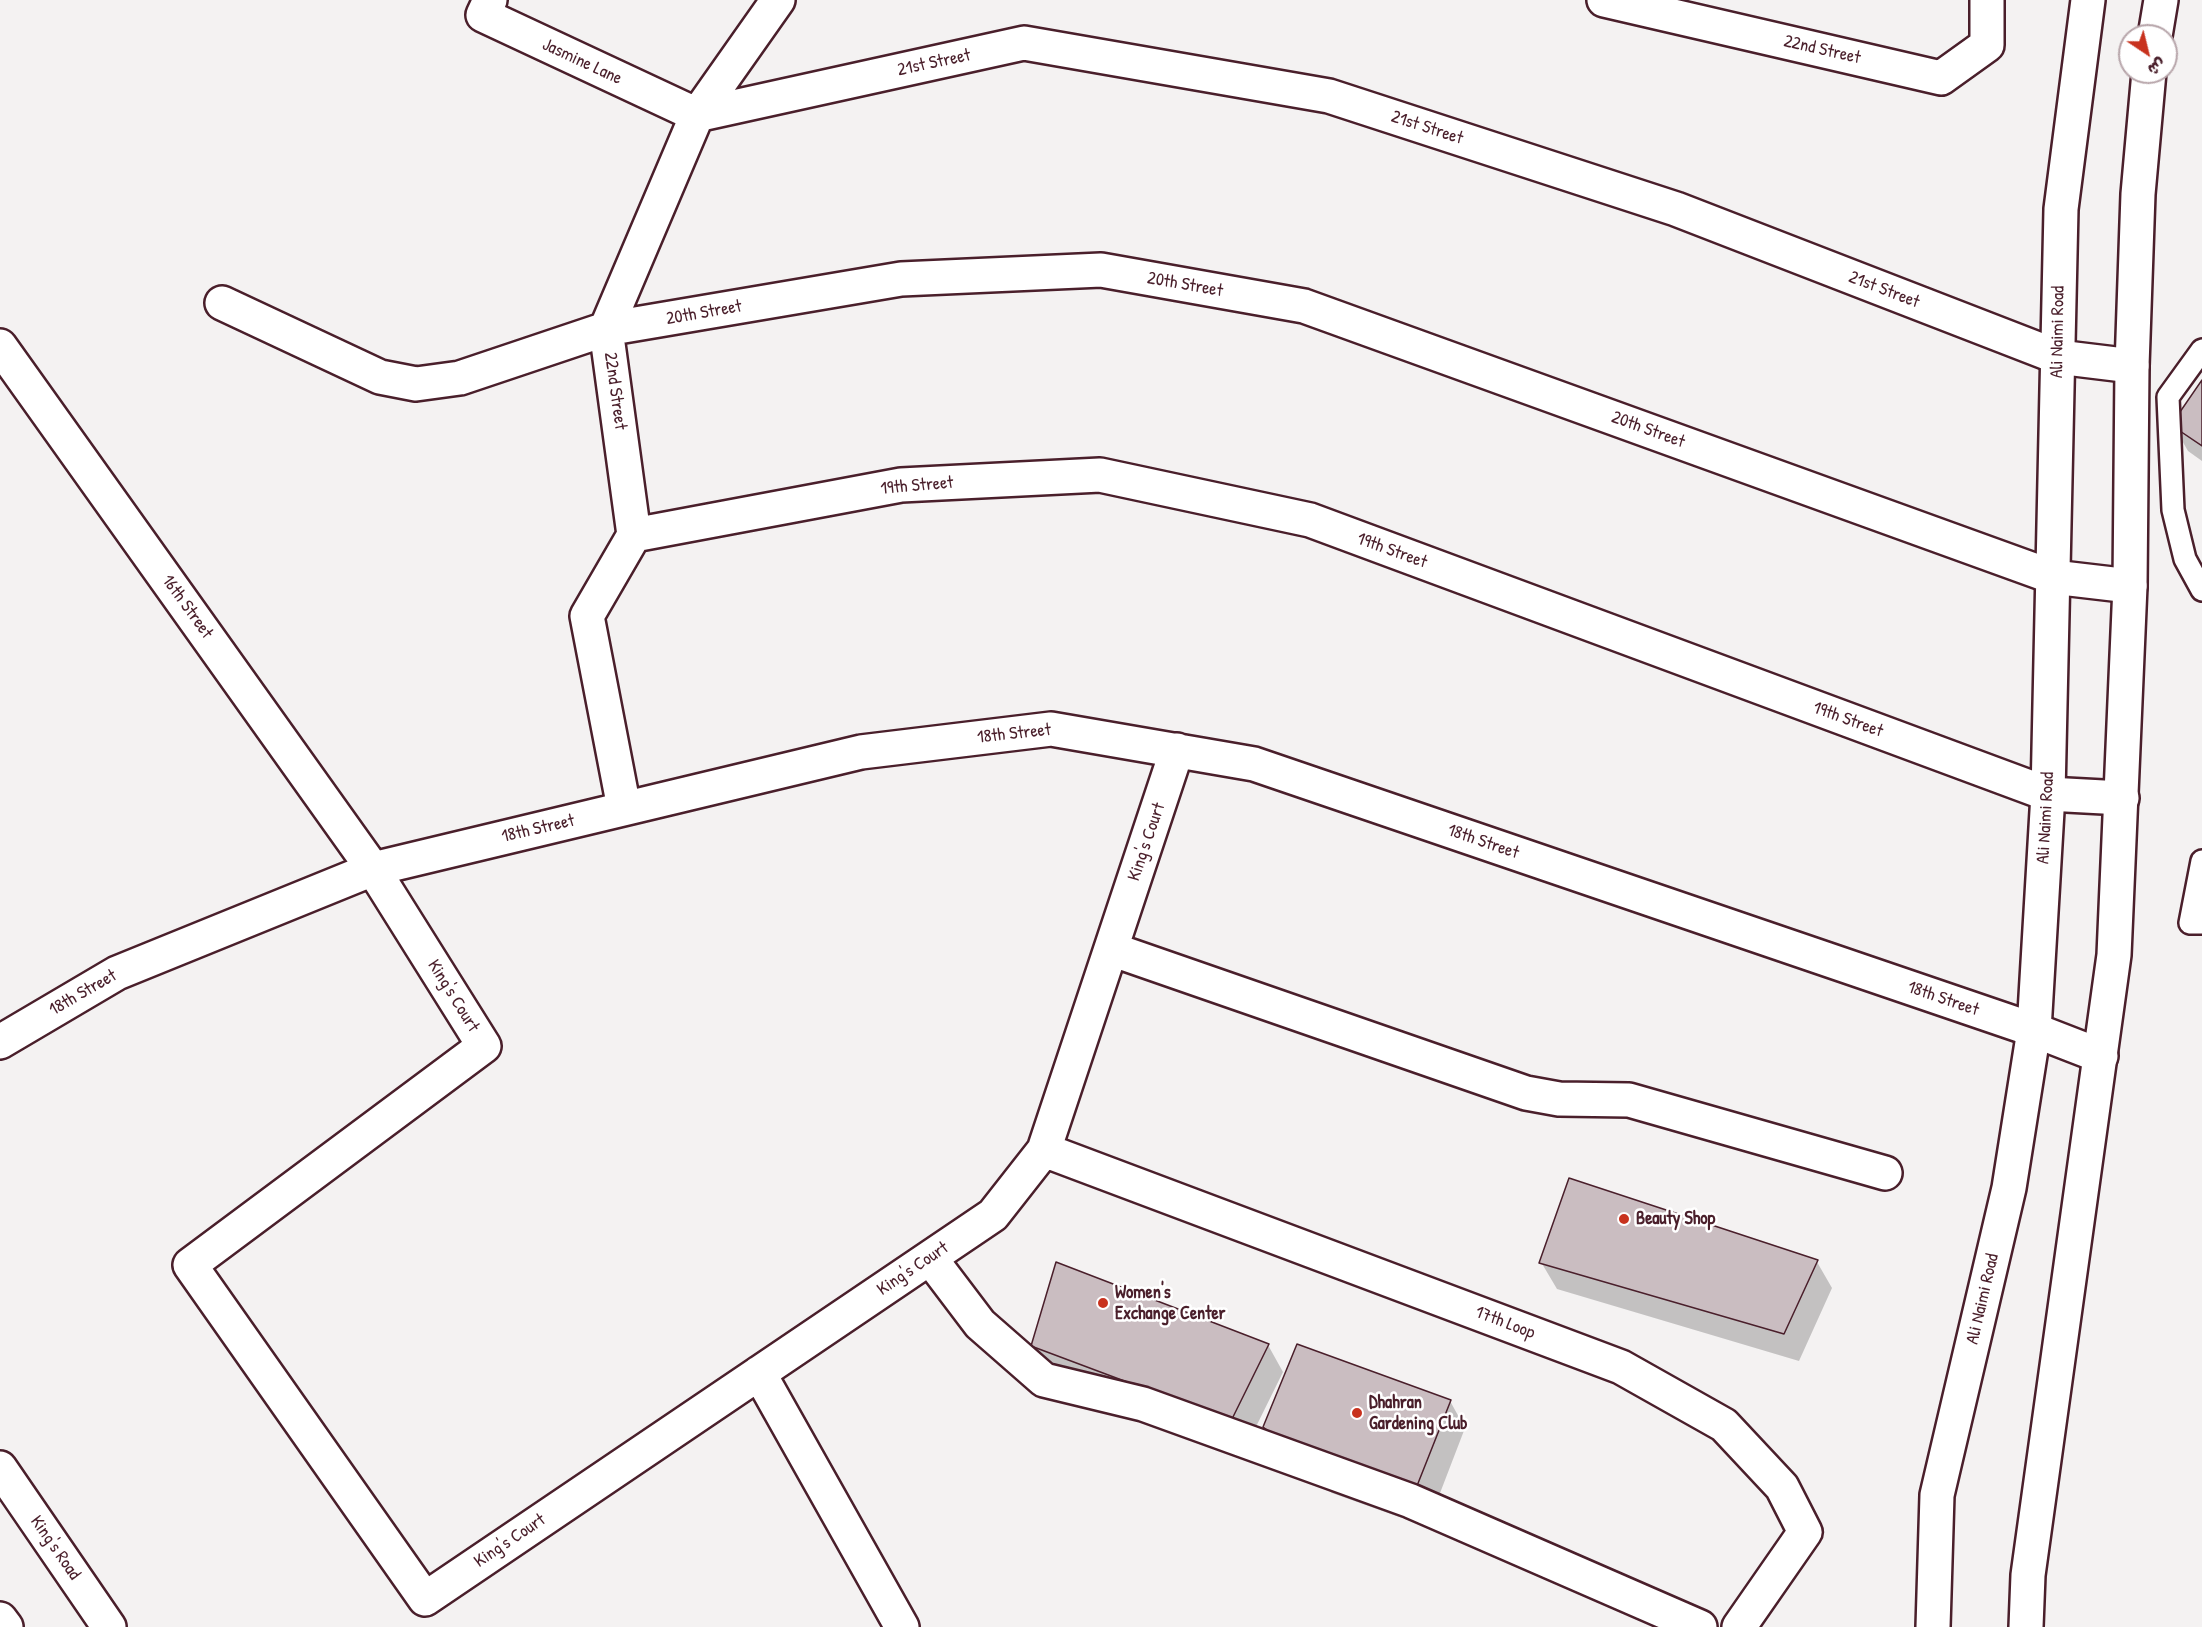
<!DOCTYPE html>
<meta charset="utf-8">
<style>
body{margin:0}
#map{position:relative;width:2202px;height:1627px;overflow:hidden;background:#f4f2f2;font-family:"Patrick Hand","Playpen Sans Arabic",sans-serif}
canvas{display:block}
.north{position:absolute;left:2118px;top:24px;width:60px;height:60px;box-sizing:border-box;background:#fff;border:2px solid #b7a5aa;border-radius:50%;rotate:145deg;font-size:16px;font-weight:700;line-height:24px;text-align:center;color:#4a1f2b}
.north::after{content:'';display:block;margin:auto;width:21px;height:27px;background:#c8321e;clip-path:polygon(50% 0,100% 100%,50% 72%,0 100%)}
</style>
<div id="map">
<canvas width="2202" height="1627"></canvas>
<div class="north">ش</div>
</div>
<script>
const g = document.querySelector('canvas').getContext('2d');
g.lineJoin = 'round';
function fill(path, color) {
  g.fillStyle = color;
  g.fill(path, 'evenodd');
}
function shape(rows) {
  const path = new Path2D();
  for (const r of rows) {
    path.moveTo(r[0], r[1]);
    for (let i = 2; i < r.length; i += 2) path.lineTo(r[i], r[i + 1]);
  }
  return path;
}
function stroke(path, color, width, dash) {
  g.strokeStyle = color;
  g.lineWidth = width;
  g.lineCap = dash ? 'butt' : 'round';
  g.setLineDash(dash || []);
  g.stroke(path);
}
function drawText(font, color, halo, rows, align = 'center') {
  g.font = font + ' "Patrick Hand",sans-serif';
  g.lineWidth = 5;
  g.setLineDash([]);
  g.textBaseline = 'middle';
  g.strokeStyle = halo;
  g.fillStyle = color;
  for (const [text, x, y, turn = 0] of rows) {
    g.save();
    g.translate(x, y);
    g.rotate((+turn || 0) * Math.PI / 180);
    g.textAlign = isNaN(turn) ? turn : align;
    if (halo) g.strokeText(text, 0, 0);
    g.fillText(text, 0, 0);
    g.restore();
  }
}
fill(shape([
 [2202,383,2202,461,2188,451,2173,425],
 [1541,1262,1817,1262,1832,1288,1799,1361,1557,1289],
 [1268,1345,1283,1372,1246,1447,1048,1373,1033,1346],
 [1450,1401,1465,1428,1427,1527,1332,1493,1280,1454,1265,1427]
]), '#0003');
const building = shape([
 [2202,380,2202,446,2171,425,2202,380],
 [1569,1178,1818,1260,1784,1334,1539,1263,1569,1178],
 [1056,1262,1269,1344,1231,1421,1031,1346,1056,1262],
 [1297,1344,1451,1400,1411,1501,1315,1466,1263,1427,1297,1344]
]);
fill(building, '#cabdc1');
stroke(building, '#4a1f2b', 1.5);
const lane = shape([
 [2202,350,2168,397,2173,510,2185,559,2202,590],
 [2202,861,2190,923,2202,923]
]);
const street = shape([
 [490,0,483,15,697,115,1024,43,1329,96,1676,209,2058,357,2132,366],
 [1604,0,1941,78,1987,45,1987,0],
 [222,303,380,377,416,384,460,378,606,329,901,279,1101,270,1304,306,2053,577,2130,586],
 [0,346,373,869,484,1046,190,1265,425,1599,993,1215,1044,1150,1177,750],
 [634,535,901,485,1100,475,1310,520,2048,794,2122,798],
 [624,808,587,616,634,535,606,329,697,115,778,0],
 [1111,949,1526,1093,1559,1099,1629,1100,1885,1173],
 [0,1042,117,973,373,869,861,752,1051,729,1254,764,2034,1030,2101,1056],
 [1044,1150,1621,1367,1724,1425,1782,1487,1805,1532,1739,1627],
 [930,1258,980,1324,1044,1380,1143,1404,1411,1501,1700,1627],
 [759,1373,902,1627],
 [0,1468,109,1627],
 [0,1619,6,1627]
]);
const secondary = shape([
 [2155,36,2161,0],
 [1933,1627,1937,1495,2009,1188,2034,1030,2048,794,2061,209,2088,0],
 [2026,1627,2028,1575,2114,955,2130,586,2132,366,2138,194,2149,72]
]);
stroke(lane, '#4a1f2b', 26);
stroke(street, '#4a1f2b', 38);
stroke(secondary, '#4a1f2b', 38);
stroke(lane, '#fff', 21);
stroke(street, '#fff', 33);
stroke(secondary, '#fff', 33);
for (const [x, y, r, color] of [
 [1624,1219,6,"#c8321e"],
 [1103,1303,6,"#c8321e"],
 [1357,1413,6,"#c8321e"]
]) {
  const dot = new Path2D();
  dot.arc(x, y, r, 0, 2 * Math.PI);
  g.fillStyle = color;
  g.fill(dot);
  stroke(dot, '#fff', 2);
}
drawText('18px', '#4a1f2b', '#fff', [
 ["22nd Street",1822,50,13],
 ["Jasmine Lane",582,62,25],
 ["21st Street",934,63,-12],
 ["21st Street",1427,128,18],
 ["20th Street",1185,285,10],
 ["21st Street",1884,290,21],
 ["20th Street",704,313,-10],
 ["Ali Naimi Road",2058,332,-89],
 ["22nd Street",615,391,82],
 ["20th Street",1648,430,20],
 ["19th Street",917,486,-5],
 ["19th Street",1392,551,20],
 ["16th Street",187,607,54],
 ["19th Street",1848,720,20],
 ["18th Street",1014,734,-6],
 ["Ali Naimi Road",2046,818,-87],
 ["18th Street",538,829,-13],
 ["King's Court",1147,842,-71],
 ["18th Street",1483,842,19],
 ["18th Street",83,993,-30],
 ["King's Court",453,996,58],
 ["18th Street",1943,999,19],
 ["King's Court",913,1269,-34],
 ["Ali Naimi Road",1983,1299,-77],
 ["17th Loop",1505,1323,21],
 ["King's Court",510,1541,-34],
 ["King's Road",55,1548,55]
]);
drawText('bold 18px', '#4a1f2b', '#fff', [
 ["Beauty Shop",1636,1219],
 ["Women's",1115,1293],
 ["Exchange Center",1115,1314],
 ["Dhahran",1369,1403],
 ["Gardening Club",1369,1424]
], 'left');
</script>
